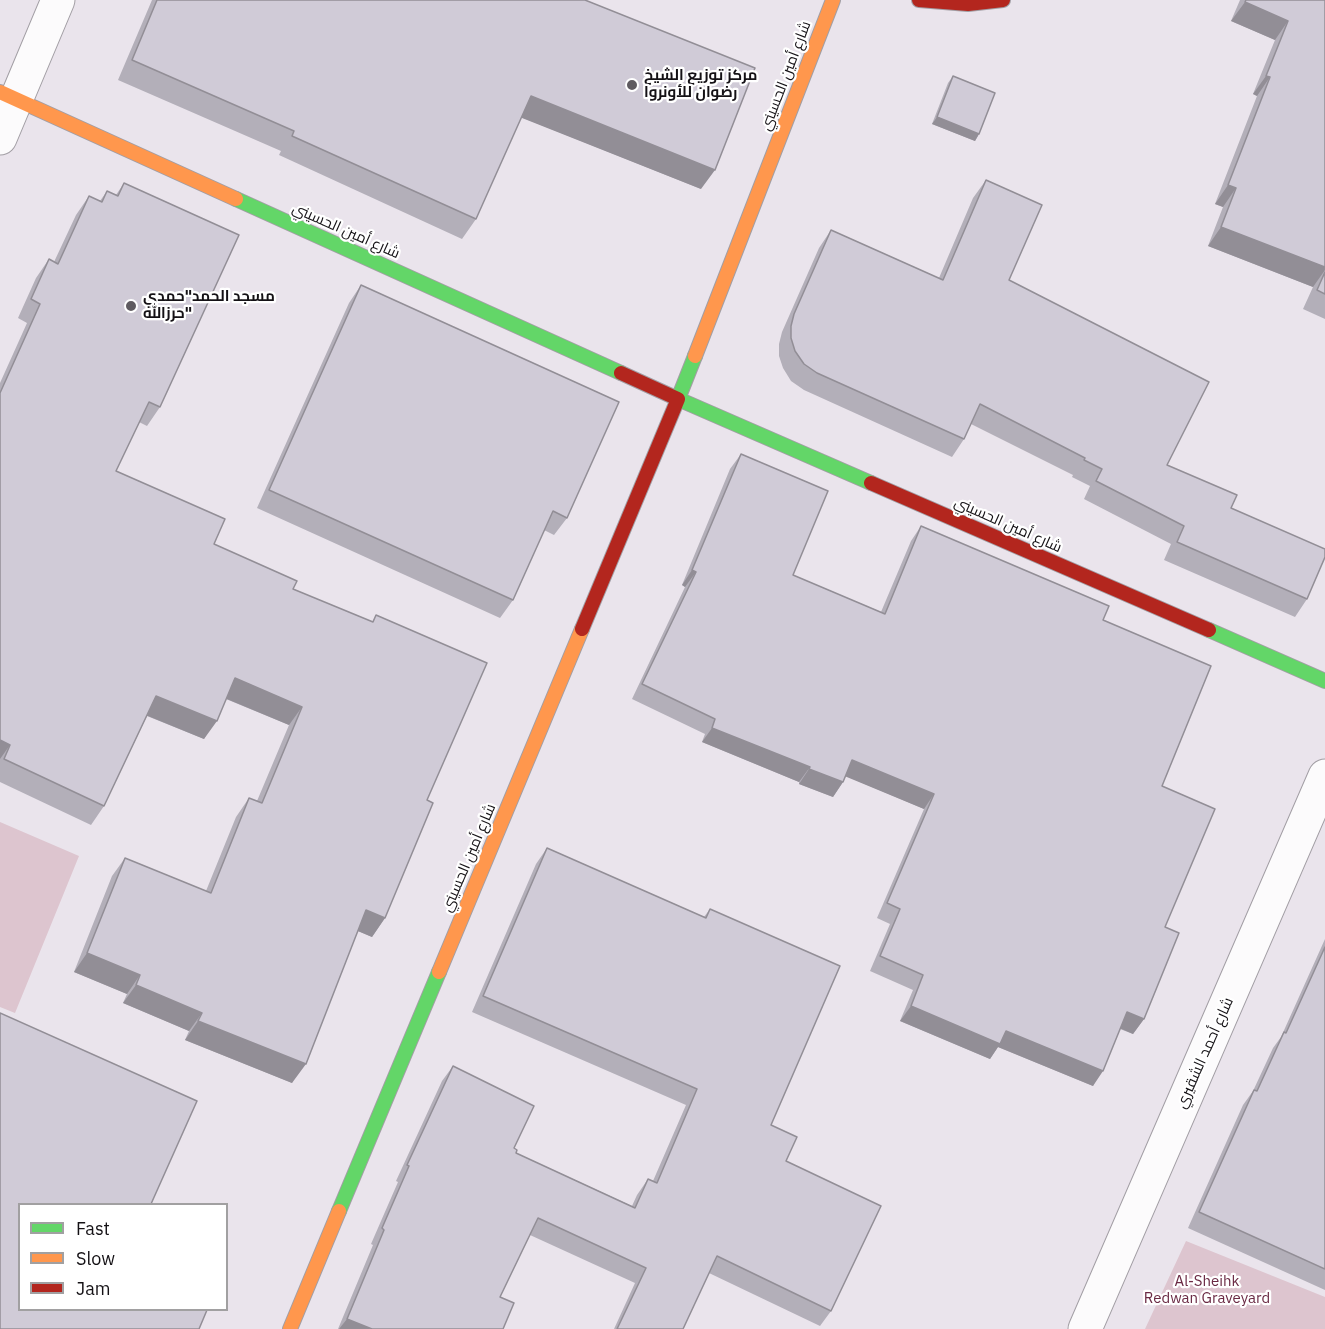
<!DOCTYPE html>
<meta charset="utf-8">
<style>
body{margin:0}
#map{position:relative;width:1325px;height:1329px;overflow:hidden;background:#eae4ec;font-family:"IBM Plex Sans",sans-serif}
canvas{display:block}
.legend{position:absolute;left:18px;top:1203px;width:210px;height:108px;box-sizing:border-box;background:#fff;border:2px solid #a1a0a1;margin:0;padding:8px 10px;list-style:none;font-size:18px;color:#141115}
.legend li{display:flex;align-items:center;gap:12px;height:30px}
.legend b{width:30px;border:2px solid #a1a0a1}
</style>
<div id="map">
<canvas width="1325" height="1329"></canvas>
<ul class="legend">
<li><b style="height:8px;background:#63d668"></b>Fast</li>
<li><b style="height:8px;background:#ff974d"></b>Slow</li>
<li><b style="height:8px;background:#b3261e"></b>Jam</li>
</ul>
</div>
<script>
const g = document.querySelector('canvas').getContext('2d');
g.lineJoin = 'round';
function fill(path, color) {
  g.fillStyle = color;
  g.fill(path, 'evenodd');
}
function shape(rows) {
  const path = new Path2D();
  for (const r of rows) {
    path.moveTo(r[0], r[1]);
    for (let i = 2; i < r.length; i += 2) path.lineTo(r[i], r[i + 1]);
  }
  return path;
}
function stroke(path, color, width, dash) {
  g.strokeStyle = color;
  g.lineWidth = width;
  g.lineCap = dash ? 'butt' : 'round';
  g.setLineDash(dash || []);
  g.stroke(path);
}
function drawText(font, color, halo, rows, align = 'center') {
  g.font = font + ' "IBM Plex Sans",Cairo,sans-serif';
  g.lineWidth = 4.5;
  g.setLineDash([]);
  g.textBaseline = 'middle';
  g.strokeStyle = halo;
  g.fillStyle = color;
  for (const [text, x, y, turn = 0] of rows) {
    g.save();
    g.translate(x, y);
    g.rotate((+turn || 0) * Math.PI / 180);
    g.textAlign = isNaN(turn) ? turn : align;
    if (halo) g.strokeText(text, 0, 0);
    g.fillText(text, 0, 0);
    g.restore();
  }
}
fill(shape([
 [0,822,79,856,15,1013,0,1007],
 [1186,1241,1325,1297,1325,1329,1145,1329]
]), '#ddc5cf');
const street = shape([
 [0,138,58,0],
 [1085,1329,1325,776]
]);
const fast = shape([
 [236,199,621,373],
 [695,356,678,399,871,483],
 [1209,630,1325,681],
 [339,1211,439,972]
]);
const slow = shape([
 [0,92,236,199],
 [695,356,833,0],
 [439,972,582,629],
 [290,1329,339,1211]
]);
const jam = shape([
 [919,0,968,4,1003,0],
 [871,483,1209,630],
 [582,629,678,399,621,373]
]);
stroke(street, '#a29ea4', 35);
stroke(fast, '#a29ea4', 16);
stroke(slow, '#a29ea4', 16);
stroke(jam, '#a29ea4', 16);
stroke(street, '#fcfbfc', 33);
stroke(fast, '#63d668', 14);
stroke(slow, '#ff974d', 14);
stroke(jam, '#b3261e', 14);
fill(shape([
 [152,0,585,0,701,189,521,117,476,219,462,239,279,155,281,151,118,80],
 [1240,0,1325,0,1325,319,1303,309,1313,287,1208,246,1223,207,1215,204,1257,96,1253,94,1275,40,1231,21],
 [953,76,979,134,975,141,932,124,948,83],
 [986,180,1009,280,1167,465,1231,508,1307,599,1295,617,1164,560,1171,544,1084,499,1090,486,1072,477,1073,475,971,424,964,439,952,457,804,390,791,381,783,368,779,356,779,344,782,332,819,248,831,230,939,278,973,198],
 [124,183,160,407,147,426,139,422,116,471,214,544,293,589,372,622,376,615,427,800,385,918,372,937,358,931,292,1083,185,1040,189,1031,123,1003,127,994,74,972,112,876,125,858,206,891,236,817,249,798,257,801,289,725,226,699,204,739,147,716,104,806,91,825,0,782,0,383,27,323,18,318,36,278,49,259,54,262,76,215,89,196,100,201,107,191,116,195],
 [361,285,567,518,554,535,544,530,513,600,500,618,257,508,349,303],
 [741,454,793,575,881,612,911,541,921,526,1103,620,1162,786,1165,927,1144,1019,1133,1034,1120,1029,1093,1086,998,1047,990,1059,900,1021,913,990,870,971,890,924,877,918,924,809,846,776,843,782,833,797,799,784,799,782,702,742,705,734,632,699,685,587,682,585,730,469],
 [547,848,704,917,710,909,771,1125,786,1161,831,1311,820,1326,709,1273,683,1329,614,1329,635,1283,530,1235,500,1297,503,1329,338,1329,373,1245,371,1244,398,1182,396,1181,442,1081,453,1066,516,1153,632,1206,637,1195,648,1179,653,1181,686,1105,472,1012,536,864],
 [1325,939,1325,1290,1188,1228,1243,1105,1253,1091,1273,1048,1281,1037]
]), '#b3afb9');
fill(shape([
 [1245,2,1288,21,1275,40,1231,21],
 [1266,76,1270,77,1257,96,1253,94],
 [531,96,715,170,701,189,517,116],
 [937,117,979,134,975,141,932,124],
 [1228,185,1236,188,1223,207,1215,204],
 [1221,227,1325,267,1325,270,1313,287,1208,246],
 [692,570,696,572,685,587,682,585],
 [235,678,302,707,289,725,222,697],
 [156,696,217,721,204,739,143,714],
 [712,728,810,767,799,782,702,742],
 [0,740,10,745,0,759],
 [852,760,934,794,924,809,842,775],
 [809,769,843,782,833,797,799,784],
 [366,910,385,918,372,937,353,929],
 [87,953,140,975,127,994,74,972],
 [136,985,202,1013,189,1031,123,1003],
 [911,1006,1006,1031,1103,1071,1093,1086,998,1047,990,1059,900,1021],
 [1127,1012,1144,1019,1133,1034,1117,1027],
 [198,1021,306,1064,292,1083,185,1040],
 [347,1319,372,1329,339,1329]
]), '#928e96');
const building = shape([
 [157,0,585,0,755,68,715,170,531,96,476,219,292,136,294,131,132,60,157,0],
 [1246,0,1325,0,1325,267,1221,227,1236,188,1228,185,1270,77,1266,76,1288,21,1245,2,1246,0],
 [953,76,995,93,979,134,937,117,953,76],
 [986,180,1042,205,1009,280,1209,382,1167,465,1237,495,1231,508,1325,549,1325,557,1307,599,1177,542,1184,526,1096,481,1102,469,1084,460,1085,458,980,404,964,439,817,373,804,364,795,351,791,338,791,326,794,314,831,230,943,280,986,180],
 [124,183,239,235,160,407,149,402,116,471,225,519,214,544,297,581,293,589,373,622,376,615,487,663,427,800,433,803,385,918,366,910,306,1064,198,1021,202,1013,136,985,140,975,87,953,125,858,211,893,249,798,262,803,302,707,235,678,217,721,156,696,104,806,4,759,10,745,0,740,0,393,40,304,31,299,49,259,58,264,89,196,102,202,107,191,118,196,124,183],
 [1325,272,1325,294,1317,290,1325,272],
 [361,285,619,402,567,518,553,511,513,600,269,490,361,285],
 [741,454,828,491,793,575,885,614,921,526,1109,606,1103,620,1211,666,1162,786,1215,809,1165,927,1179,933,1144,1019,1127,1012,1103,1071,1006,1031,1000,1044,911,1006,923,975,880,956,900,909,887,903,934,794,852,760,843,782,809,769,810,767,712,728,715,719,642,684,696,572,692,570,741,454],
 [547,848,706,918,710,909,840,966,771,1125,797,1137,786,1161,881,1206,831,1311,717,1256,683,1329,617,1329,646,1268,538,1218,500,1297,514,1303,503,1329,372,1329,347,1319,384,1230,382,1228,409,1166,407,1165,453,1066,534,1106,514,1148,517,1150,516,1153,635,1208,648,1179,657,1183,697,1089,483,996,547,848],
 [1325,947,1325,1269,1199,1212,1254,1090,1257,1091,1284,1032,1286,1033,1325,947],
 [0,1013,197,1101,151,1204,20,1204,20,1310,207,1310,199,1329,0,1329,0,1013]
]);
fill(building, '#d0cbd7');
stroke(building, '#928e96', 1.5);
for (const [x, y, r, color] of [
 [632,85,6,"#5f5b60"],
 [131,306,6,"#5f5b60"]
]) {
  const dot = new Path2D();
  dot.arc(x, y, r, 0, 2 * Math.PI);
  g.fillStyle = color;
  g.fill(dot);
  stroke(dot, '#fff', 2);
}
drawText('bold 15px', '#141115', '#fff', [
 ["مركز توزيع الشيخ",644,76],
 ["رضوان للأونروا",644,93],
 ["مسجد الحمد\"حمدي",143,297],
 ["حرزالله\"",143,314]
], 'left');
drawText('15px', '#141115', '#fff', [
 ["شارع أمين الحسيني",786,76,-69],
 ["شارع أمين الحسيني",346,231,24],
 ["شارع أمين الحسيني",1008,525,24],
 ["شارع أمين الحسيني",469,858,-67],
 ["شارع أحمد الشقيري",1205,1053,-66]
]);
drawText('15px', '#6a2a44', '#fff', [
 ["Al-Sheihk",1207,1282],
 ["Redwan Graveyard",1207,1299]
]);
</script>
